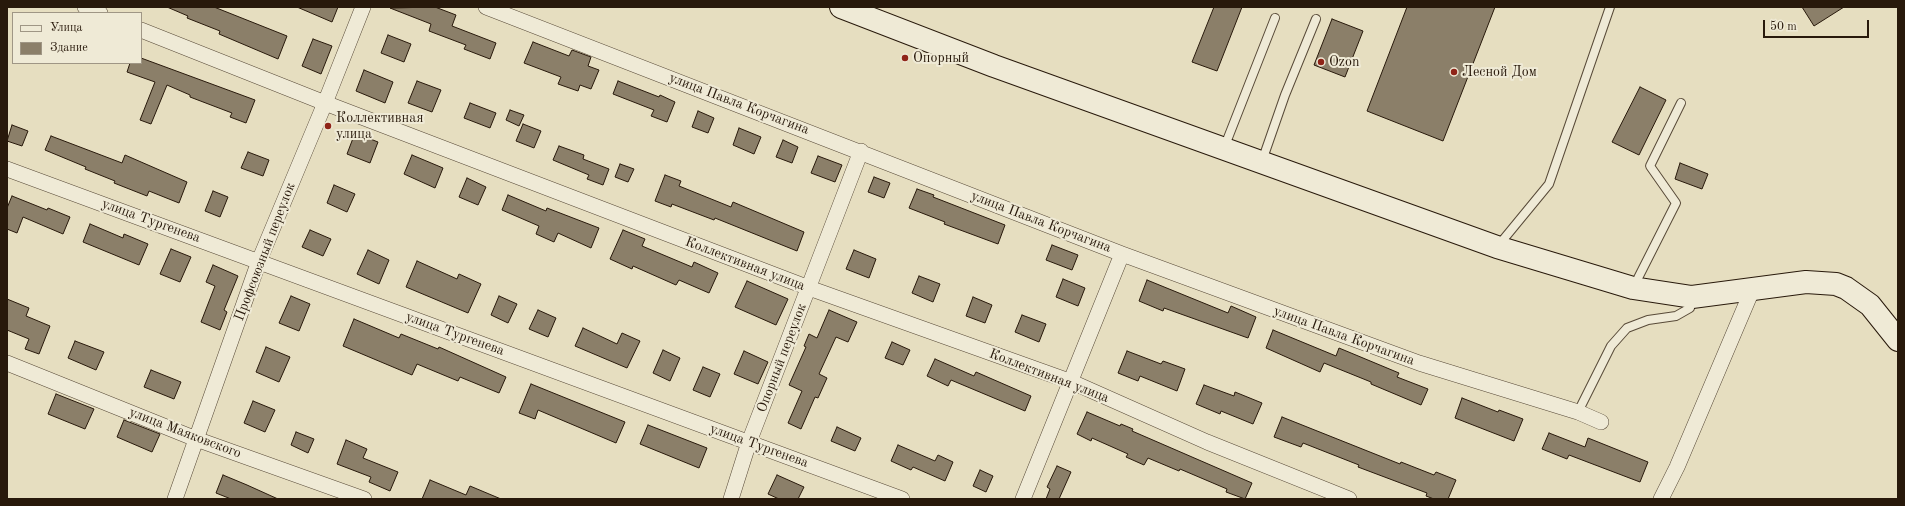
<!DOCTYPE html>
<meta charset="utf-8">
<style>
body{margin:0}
#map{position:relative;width:1905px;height:506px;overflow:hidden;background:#e6dec0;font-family:"Old Standard TT",serif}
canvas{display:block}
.frame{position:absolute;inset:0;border:8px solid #28190b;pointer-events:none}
.legend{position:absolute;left:12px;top:12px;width:130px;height:52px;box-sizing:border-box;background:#efead6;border:1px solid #9f9685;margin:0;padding:5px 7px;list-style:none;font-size:12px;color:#28190b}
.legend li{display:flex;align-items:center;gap:8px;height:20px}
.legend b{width:20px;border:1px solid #9f9685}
.scale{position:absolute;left:1763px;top:20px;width:106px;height:18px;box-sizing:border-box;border:2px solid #28190b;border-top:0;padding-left:5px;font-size:12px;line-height:14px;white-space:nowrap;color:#28190b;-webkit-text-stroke:3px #efead6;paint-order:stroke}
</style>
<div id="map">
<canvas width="1905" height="506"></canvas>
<div class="frame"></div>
<ul class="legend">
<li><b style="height:5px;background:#efead6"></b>Улица</li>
<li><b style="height:11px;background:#8b7f69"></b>Здание</li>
</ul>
<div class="scale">50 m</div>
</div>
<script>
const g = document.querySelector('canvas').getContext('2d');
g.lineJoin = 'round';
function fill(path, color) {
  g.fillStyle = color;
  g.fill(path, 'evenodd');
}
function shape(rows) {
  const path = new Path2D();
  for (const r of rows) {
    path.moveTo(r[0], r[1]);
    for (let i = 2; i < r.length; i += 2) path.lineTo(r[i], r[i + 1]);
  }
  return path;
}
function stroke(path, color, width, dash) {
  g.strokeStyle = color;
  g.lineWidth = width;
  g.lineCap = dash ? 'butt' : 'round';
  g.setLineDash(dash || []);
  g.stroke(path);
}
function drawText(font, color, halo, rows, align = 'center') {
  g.font = font + ' "Old Standard TT",serif';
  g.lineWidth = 4;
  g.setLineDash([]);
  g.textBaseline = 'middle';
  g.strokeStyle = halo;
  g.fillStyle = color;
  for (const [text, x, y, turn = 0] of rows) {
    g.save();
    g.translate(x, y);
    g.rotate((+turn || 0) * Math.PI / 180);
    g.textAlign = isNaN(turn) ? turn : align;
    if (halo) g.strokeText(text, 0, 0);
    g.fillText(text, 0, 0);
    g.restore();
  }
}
const building = shape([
 [167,7,214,7,287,36,278,59,219,34,220,31,187,18,188,16,167,7],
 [297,7,338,7,332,22,297,7],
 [435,7,456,15,452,26,496,43,490,59,464,49,466,45,429,31,431,24,390,8,435,7],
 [1214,7,1242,7,1217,71,1192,62,1214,7],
 [1407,7,1495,7,1443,141,1367,111,1407,7],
 [1802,7,1844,7,1814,26,1802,7],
 [1332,19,1363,31,1345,77,1314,65,1332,19],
 [388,35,411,44,404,62,381,53,388,35],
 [313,39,332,46,321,74,302,66,313,39],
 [533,42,569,56,572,50,591,57,588,66,599,70,591,89,580,85,578,91,558,84,561,77,524,63,533,42],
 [141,58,255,100,246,123,230,117,232,113,190,97,190,95,167,85,151,124,140,120,155,82,127,72,130,63,141,63,141,58],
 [364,70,393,82,385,103,356,91,364,70],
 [417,81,441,90,432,112,408,103,417,81],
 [618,81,659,97,660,95,675,102,667,122,651,116,654,110,613,94,618,81],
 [1640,87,1666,100,1639,155,1612,142,1640,87],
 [470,103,496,113,490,128,464,118,470,103],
 [510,110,524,115,519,126,506,120,510,110],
 [698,111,714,118,708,133,692,127,698,111],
 [523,124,541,131,534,148,516,141,523,124],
 [12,125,28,131,22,146,7,141,12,125],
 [739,128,761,137,754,154,733,145,739,128],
 [355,133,378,142,370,163,347,154,355,133],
 [51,136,122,163,125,155,187,182,179,203,149,191,147,196,114,183,115,181,85,169,86,167,45,150,51,136],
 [783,140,798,147,792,163,776,157,783,140],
 [559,146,584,155,583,159,609,169,603,185,587,179,589,175,553,160,559,146],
 [248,152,269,160,263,176,241,168,248,152],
 [412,155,443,168,435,188,404,174,412,155],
 [818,156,842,165,835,182,811,173,818,156],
 [1680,163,1708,174,1702,189,1675,179,1680,163],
 [620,164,634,169,628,182,615,177,620,164],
 [665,175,681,181,679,186,731,207,733,202,804,232,797,251,715,218,714,220,672,204,671,207,655,201,665,175],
 [874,177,890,183,884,198,868,192,874,177],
 [467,178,486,187,478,205,459,197,467,178],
 [334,185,355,194,347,212,327,203,334,185],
 [917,189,934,195,933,197,1005,225,998,244,944,224,945,222,909,208,917,189],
 [213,191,228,197,220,217,205,211,213,191],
 [508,195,546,211,547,208,599,228,591,248,558,233,554,242,536,234,539,226,502,210,508,195],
 [12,196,47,210,48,208,70,217,63,234,23,217,17,233,7,229,7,208,12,196],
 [90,224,123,238,124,234,148,244,139,265,83,242,90,224],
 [310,230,331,239,323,256,302,247,310,230],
 [623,230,645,239,642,246,692,267,694,262,718,273,709,293,679,280,676,285,633,266,632,269,610,259,623,230],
 [1052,245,1078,255,1072,270,1046,260,1052,245],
 [171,249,191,257,180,282,160,274,171,249],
 [368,250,389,260,379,284,357,274,368,250],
 [854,250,876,259,869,278,846,269,854,250],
 [417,261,457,279,459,274,481,284,468,313,406,287,417,261],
 [213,265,238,276,224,310,227,312,220,330,201,322,215,286,206,282,213,265],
 [919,276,940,284,933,302,912,293,919,276],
 [1063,279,1085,288,1078,306,1056,297,1063,279],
 [1147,280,1228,313,1231,306,1256,317,1248,338,1164,308,1163,311,1139,301,1147,280],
 [747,281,788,299,776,325,735,307,747,281],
 [291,296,310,304,299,331,279,323,291,296],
 [499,296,517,304,508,323,491,315,499,296],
 [973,297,992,305,985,323,966,316,973,297],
 [7,299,29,308,26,316,50,326,39,354,25,349,29,339,7,330,7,299],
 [538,310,556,318,548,337,529,329,538,310],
 [829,310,857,322,848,342,836,337,819,374,827,378,818,398,815,397,801,429,788,423,802,391,789,385,806,347,804,346,809,334,817,338,829,310],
 [1022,315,1046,324,1039,342,1015,332,1022,315],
 [354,319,399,338,401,334,438,349,439,347,506,377,499,393,460,377,458,381,417,364,412,375,343,346,354,319],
 [583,328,617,344,622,333,640,341,627,368,575,346,583,328],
 [1273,330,1336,356,1339,348,1399,373,1397,377,1428,389,1421,405,1371,384,1371,382,1324,363,1320,372,1266,348,1273,330],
 [75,341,104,352,96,370,68,358,75,341],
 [892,342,910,350,903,365,885,358,892,342],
 [266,347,290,357,279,382,256,372,266,347],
 [663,350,680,358,670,381,653,373,663,350],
 [744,351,768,362,758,384,734,374,744,351],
 [1127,351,1161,364,1163,361,1185,369,1177,391,1140,376,1138,381,1118,373,1127,351],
 [935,359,974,376,976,372,1031,396,1025,411,951,380,948,386,927,376,935,359],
 [703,367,720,374,710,397,693,390,703,367],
 [151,370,181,382,174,399,144,387,151,370],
 [531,384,625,422,616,443,538,410,535,419,519,413,531,384],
 [1204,385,1234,396,1235,392,1262,403,1253,424,1221,411,1220,414,1196,404,1204,385],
 [56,394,94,409,85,429,48,414,56,394],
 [1462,398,1498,412,1499,410,1523,419,1514,441,1455,418,1462,398],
 [253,401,275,410,265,432,244,423,253,401],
 [1087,412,1120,426,1121,424,1133,429,1132,431,1252,483,1245,499,1226,492,1227,489,1180,469,1179,471,1148,458,1144,465,1126,457,1128,454,1092,438,1091,441,1077,434,1087,412],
 [1282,417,1400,464,1401,462,1434,475,1436,472,1456,480,1448,499,1434,499,1426,496,1427,493,1358,467,1359,465,1303,443,1301,447,1274,437,1282,417],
 [124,420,160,434,152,452,117,437,124,420],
 [648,425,707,448,699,468,640,444,648,425],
 [837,427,861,438,855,451,831,441,837,427],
 [296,432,314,439,308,453,291,445,296,432],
 [1549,433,1585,447,1588,438,1648,462,1640,482,1569,455,1567,459,1542,449,1549,433],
 [346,440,367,449,363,458,398,472,390,491,369,482,371,477,337,464,346,440],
 [898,445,935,461,938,455,953,462,945,481,913,467,911,470,891,461,898,445],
 [1057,466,1071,472,1059,499,1046,499,1050,489,1047,487,1057,466],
 [980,470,993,476,986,492,973,486,980,470],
 [223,475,247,485,278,499,231,499,216,493,223,475],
 [777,475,804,487,798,499,779,499,768,494,777,475],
 [430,480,466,495,470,486,501,499,422,499,430,480]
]);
fill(building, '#8b7f69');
stroke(building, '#28190b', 1);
const lane = shape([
 [1224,148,1275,18],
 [1262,161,1285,95,1316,19],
 [1498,246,1549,184,1610,7],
 [1634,286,1676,203,1650,166,1681,103],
 [1578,412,1611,346,1627,328,1648,320,1676,316,1690,308,1692,298]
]);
const street = shape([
 [85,7,100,13],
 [486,7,1122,254,1419,363,1578,412,1601,422],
 [141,30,325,103,809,288,1072,382,1207,442,1349,499],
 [7,169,902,499],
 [7,363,196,439,364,499],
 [175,499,259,261,325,103,363,7],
 [731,499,749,442,861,151],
 [1023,499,1122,254],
 [1661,499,1677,467,1753,288]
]);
const secondary = shape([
 [841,7,994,66,1497,247,1633,288,1692,297,1806,282,1836,284,1846,288,1870,305,1898,340]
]);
stroke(lane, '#584a38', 10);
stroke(street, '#584a38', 16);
stroke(secondary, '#28190b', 24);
stroke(lane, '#efead6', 8);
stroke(street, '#efead6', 15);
stroke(secondary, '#efead6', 22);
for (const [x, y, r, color] of [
 [905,58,4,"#8f2418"],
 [1321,62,4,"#8f2418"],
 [1454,72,4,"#8f2418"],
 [328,126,4,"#8f2418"]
]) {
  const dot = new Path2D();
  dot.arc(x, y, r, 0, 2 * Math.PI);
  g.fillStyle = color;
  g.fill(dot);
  stroke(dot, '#efead6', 1.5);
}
drawText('14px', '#28190b', '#efead6', [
 ["Опорный",913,58],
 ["Ozon",1329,62],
 ["Лесной Дом",1462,72],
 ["Коллективная",336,118],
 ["улица",336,134]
], 'left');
drawText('14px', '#28190b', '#efead6', [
 ["улица Павла Корчагина",739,104,21],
 ["улица Тургенева",151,221,20],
 ["улица Павла Корчагина",1041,222,21],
 ["Профсоюзный переулок",265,252,-69],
 ["Коллективная улица",745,264,21],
 ["улица Тургенева",455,334,20],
 ["улица Павла Корчагина",1344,336,20],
 ["Опорный переулок",782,358,-69],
 ["Коллективная улица",1049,376,21],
 ["улица Маяковского",185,433,21],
 ["улица Тургенева",759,446,20]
]);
</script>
